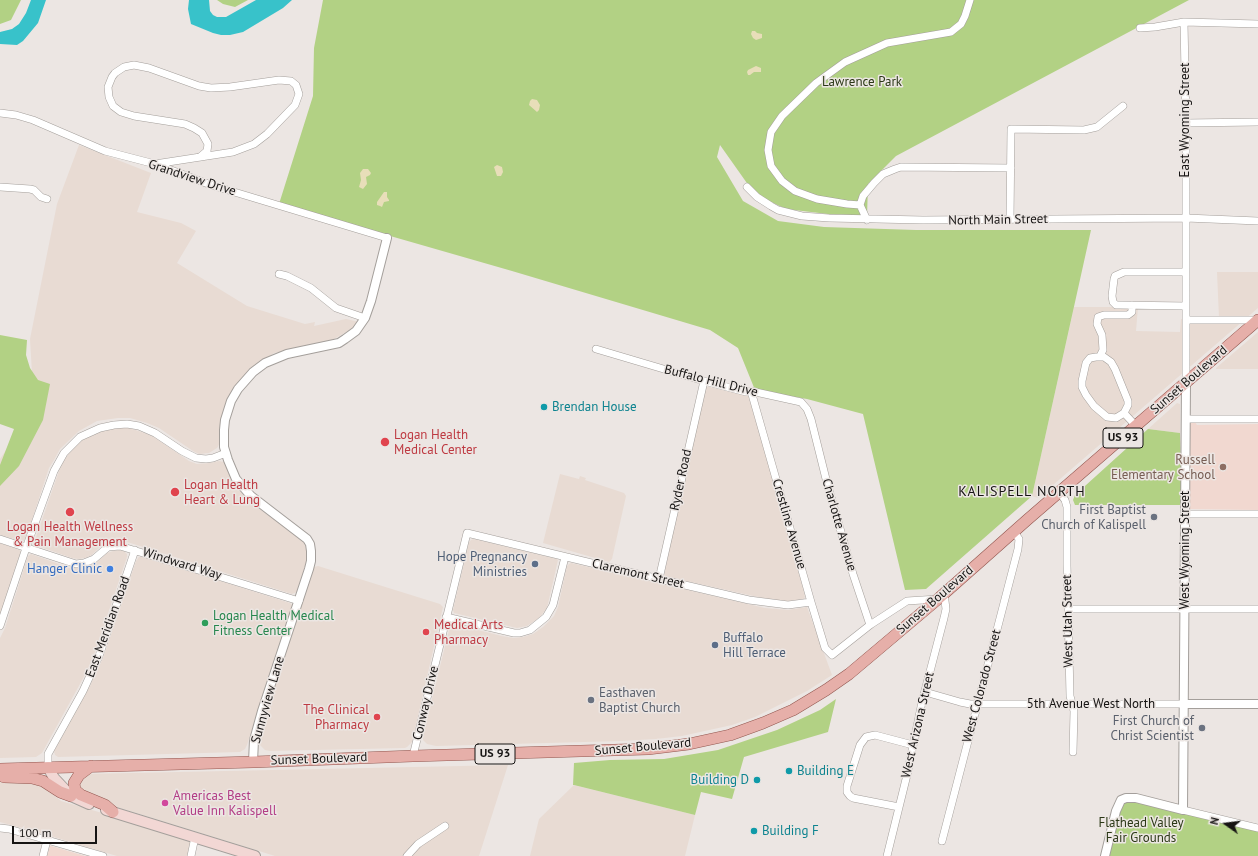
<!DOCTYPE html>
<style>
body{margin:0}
#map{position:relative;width:1258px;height:856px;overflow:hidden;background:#ece6e3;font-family:"PT Sans",sans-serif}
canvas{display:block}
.north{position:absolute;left:1206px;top:804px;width:40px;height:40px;-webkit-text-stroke:3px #ece6e3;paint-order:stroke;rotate:284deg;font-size:11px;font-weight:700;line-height:16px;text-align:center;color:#161413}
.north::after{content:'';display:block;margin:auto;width:14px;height:18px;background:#161413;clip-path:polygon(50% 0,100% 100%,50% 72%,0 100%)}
.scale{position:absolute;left:12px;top:826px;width:85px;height:18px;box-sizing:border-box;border:2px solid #161413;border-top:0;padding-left:5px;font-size:12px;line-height:14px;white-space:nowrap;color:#161413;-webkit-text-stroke:3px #ece6e3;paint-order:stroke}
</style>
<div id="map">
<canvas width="1258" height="856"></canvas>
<div class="north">N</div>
<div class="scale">100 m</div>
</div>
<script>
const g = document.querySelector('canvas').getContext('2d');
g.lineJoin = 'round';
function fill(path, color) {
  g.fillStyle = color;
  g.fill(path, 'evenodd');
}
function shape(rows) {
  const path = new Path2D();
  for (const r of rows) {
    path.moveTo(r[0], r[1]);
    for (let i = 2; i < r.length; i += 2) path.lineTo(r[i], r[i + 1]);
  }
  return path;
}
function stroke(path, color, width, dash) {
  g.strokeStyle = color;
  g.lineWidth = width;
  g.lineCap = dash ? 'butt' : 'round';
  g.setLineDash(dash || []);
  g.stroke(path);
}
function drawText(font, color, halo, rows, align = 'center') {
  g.font = font + ' "PT Sans",sans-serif';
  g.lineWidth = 3;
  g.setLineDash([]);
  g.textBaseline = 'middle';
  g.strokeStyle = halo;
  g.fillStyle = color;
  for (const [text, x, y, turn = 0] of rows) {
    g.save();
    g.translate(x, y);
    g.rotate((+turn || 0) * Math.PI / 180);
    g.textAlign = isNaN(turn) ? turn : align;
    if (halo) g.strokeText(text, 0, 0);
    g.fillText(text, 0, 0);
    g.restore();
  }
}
fill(shape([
 [79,145,151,173,137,212,181,223,196,231,177,263,247,306,305,324,315,322,314,326,346,319,359,322,357,326,325,344,274,353,249,371,230,398,220,443,217,448,209,453,199,454,193,451,159,428,147,423,130,418,118,418,97,421,79,431,60,449,54,460,49,468,26,538,24,541,21,541,0,535,0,459,34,408,30,339,57,204],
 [1217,272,1258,272,1258,308,1038,498,1032,496,1074,307,1138,307,1136,331,1180,332,1181,319,1219,318],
 [1258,332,1258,369,1216,369,1216,368],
 [705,386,748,396,749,398,756,422,758,423,803,588,805,596,804,599,788,601,767,599,664,576,689,451],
 [1177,403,1180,404,1180,433,1148,429],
 [118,428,129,428,151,435,189,461,197,464,209,463,219,461,224,462,230,476,239,490,250,502,300,538,304,542,307,553,307,560,297,592,292,594,124,541,114,541,106,543,100,547,92,555,85,558,78,559,72,558,38,546,36,544,35,540,59,471,63,462,71,450,81,441,92,435,104,430],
 [560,474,579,479,580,476,586,478,585,480,624,493,626,496,612,559,609,562,543,543],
 [474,539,557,559,558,560,547,608,539,618,527,626,517,628,454,613,453,610,469,542,471,540],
 [0,543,19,549,21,552,0,616],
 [119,550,124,551,127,554,127,557,95,652,86,673,42,753,36,757,0,758,0,638,5,628,28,556,31,554,70,568,80,568,90,567,95,564,107,553,113,551],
 [139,557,144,557,290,603,292,605,292,607,247,745,245,749,240,752,58,757,55,755,54,751,90,686,103,658,136,561],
 [571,563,765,608,788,610,807,607,832,675,807,691,755,717,732,725,682,736,656,739,621,741,436,746,427,744,423,740,423,735,450,626,454,624,502,636,513,638,523,637,533,634,543,627,554,616,558,607,567,566,569,564],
 [318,566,440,604,443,607,413,738,412,742,407,747,405,748,270,751,265,750,260,745,259,738,260,731,313,568,314,567],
 [508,765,479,856,275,856,104,803,82,793,78,783,84,774],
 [34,779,61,801,198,841,187,856,117,856,44,834,0,822,0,780],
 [574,785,695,815,685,856,530,856,539,819]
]), '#e8dbd3');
fill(shape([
 [1191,422,1195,422,1197,425,1258,424,1258,510,1190,509,1189,507,1189,423],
 [50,846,51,846,85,856,47,856]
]), '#f1d8d0');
fill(shape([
 [0,0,21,0,11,20,0,24],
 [217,0,248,0,235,7,223,4],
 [323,0,1189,0,896,156,868,184,867,217,853,217,786,209,765,199,749,186,720,145,717,157,743,201,778,221,824,227,916,230,1091,230,1032,496,926,589,905,590,863,414,807,399,755,390,738,348,710,330,512,271,279,204,313,96,314,48],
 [0,335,27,340,26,355,30,368,38,380,50,384,43,420,19,466,0,486,0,465,14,429,0,424],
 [1148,429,1180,433,1182,505,1075,505,1073,500,1075,495],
 [836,699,828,732,744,757,732,799,701,792,695,815,574,785,573,785,574,763,610,760,664,759,718,750,777,730,820,710],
 [1128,800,1258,830,1258,856,1108,856,1121,804]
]), '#b2d184');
fill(shape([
 [752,31,755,31,757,33,762,34,762,38,756,40,753,38,751,34],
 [756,66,761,68,761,72,754,72,750,75,748,75,747,72,748,70],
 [532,99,537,100,540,105,539,110,537,112,529,105,530,101],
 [497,165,502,167,503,172,501,176,497,176,494,167],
 [363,169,368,169,371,173,370,175,366,177,367,184,363,189,359,187,361,180,360,173],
 [384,192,387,192,387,197,389,200,389,201,384,202,382,207,380,206,377,205,377,202]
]), '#e8deb9');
fill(shape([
 [31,0,46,0,38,23,23,41,17,45,0,44,0,32,12,29,19,24,26,13],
 [189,0,209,0,210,11,213,15,217,17,226,17,256,0,292,0,283,8,243,32,230,35,221,35,213,33,191,24,188,9]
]), '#38c2ca');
const minor = shape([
 [1184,22,1186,123,1186,382],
 [1140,28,1155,27,1184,22,1258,24],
 [0,113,16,115,33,120,105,151,155,164,211,185,387,238],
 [1186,123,1258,122],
 [155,164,233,152,254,144,267,134,295,105,299,94,296,85,291,81,279,80,230,87,211,88,199,86,149,68,134,65,124,67,115,73,112,77,108,87,109,97,113,106,121,112,134,116,185,124,194,128,202,133,208,144,207,151,200,157],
 [0,187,30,189,34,190,41,197,47,199],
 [747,187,757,197,771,206,778,210,802,216,829,218,923,220,1186,218,1258,221],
 [860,205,847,204,817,199,795,191,782,181,771,166,768,150,771,132,782,116,816,83,845,62,887,43,951,32,961,24,965,16,970,0],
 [867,220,860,205,863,196,874,183,883,174,895,169,901,167,1011,168],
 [1010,220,1011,129,1084,130,1097,127,1123,106],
 [1186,272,1124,272,1115,276,1114,279,1112,296,1113,302,1116,305,1119,305,1186,306],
 [279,274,287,276,311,288,336,308,365,318],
 [1186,320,1258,320],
 [596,349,704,381,746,392,751,391,801,402,807,409,811,419,826,479,853,574,870,625],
 [1100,356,1103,350,1102,335,1097,324,1098,317,1104,315,1128,315,1132,312,1132,305],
 [751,391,811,602,825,648,832,655,870,625,907,601,938,599],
 [1124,413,1116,418,1107,417,1094,406,1086,395,1082,387,1082,381,1086,363,1090,358,1096,357,1104,357,1111,362,1115,369,1128,401,1128,405,1124,413,1136,426],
 [1186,419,1258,419],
 [1059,492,1065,500,1067,507,1067,565,1070,696,1074,711,1073,752],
 [1185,514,1258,514],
 [0,539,76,564,84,563,94,559,108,547,120,546,299,601],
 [659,579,704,381],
 [1068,609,1258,609],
 [446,617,514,633,520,633,530,630,546,617,553,605,565,557],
 [0,626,26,548,54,471,64,453,80,437,100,428,114,425,127,424,139,426,155,433,182,451,196,458,206,459,213,458,226,453],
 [925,692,960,702,970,704,1184,704],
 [413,756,467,533,608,567,749,600,788,605,811,602],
 [48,767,48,754,83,691,99,656,135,550],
 [899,807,853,798,850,796,847,792,847,786,860,745,866,737,875,735,913,745],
 [1183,810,1258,828],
 [0,828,9,829,103,856],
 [942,841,1018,549,1019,539,1014,532],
 [43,856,47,840],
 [191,856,195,837],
 [407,856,418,844,445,826],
 [887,856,907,775,922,702,944,618,946,609,944,593]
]);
const tertiary = shape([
 [1184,704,1258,704],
 [253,762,254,740,262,711,309,569,311,561,311,551,310,544,307,539,251,496,236,479,228,460,224,447,224,430,225,420,231,401,238,389,253,372,265,363,287,354,339,343,345,339,356,331,365,318,371,301,387,238],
 [1105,856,1116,811,1121,800,1126,798,1136,798,1183,810,1186,382]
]);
const secondary = shape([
 [48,767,54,778,71,796,89,804],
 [106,810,255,856]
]);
const primary = shape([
 [91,766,79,775,74,783,75,790,81,795,105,805,113,812],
 [0,769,253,762,413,756,648,749,689,744,730,735,763,723,793,710,826,690,849,674,938,599,1027,520,1258,320],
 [0,775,4,777,32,778,43,781,60,792,71,796]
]);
stroke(minor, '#a49f9b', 8);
stroke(tertiary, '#a49f9b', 10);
stroke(secondary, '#a49f9b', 12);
stroke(primary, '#92564f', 12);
stroke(minor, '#fff', 7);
stroke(tertiary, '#fff', 8);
stroke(secondary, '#f2d7d4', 10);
stroke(primary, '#e6afa9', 11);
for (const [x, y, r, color] of [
 [544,407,4,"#0f9aa8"],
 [385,442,5,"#e0444e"],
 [1223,467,4,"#8d6e63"],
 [175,492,5,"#e0444e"],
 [70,512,5,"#e0444e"],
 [1154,517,4,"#6b7280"],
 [535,564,4,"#5c6f8a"],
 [110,569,4,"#3f7fe0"],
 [205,623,4,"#2e9e5b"],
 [426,632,4,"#e0444e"],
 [715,645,4,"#5c6f8a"],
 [591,700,4,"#6b7280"],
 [377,717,4,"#e0444e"],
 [1202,728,4,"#6b7280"],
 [789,771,4,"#0f9aa8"],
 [757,780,4,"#0f9aa8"],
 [165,803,4,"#d1479c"],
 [754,831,4,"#0f9aa8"]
]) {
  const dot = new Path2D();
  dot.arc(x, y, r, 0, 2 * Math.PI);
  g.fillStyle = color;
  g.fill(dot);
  stroke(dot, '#ece6e3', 1.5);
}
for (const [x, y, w] of [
 [1123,438,40],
 [495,754,40]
]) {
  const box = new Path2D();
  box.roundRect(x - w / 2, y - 10, w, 20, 3);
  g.fillStyle = '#ece6e3';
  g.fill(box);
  stroke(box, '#161413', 1);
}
drawText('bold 12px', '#161413', null, [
 ["US 93",1123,438],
 ["US 93",495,754]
]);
drawText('13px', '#2b3816', '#ece6e3', [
 ["Lawrence Park",862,82],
 ["Flathead Valley",1141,823],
 ["Fair Grounds",1141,838]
]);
drawText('13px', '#161413', '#ece6e3', [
 ["East Wyoming Street",1185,120,-90],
 ["Grandview Drive",192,178,18],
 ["North Main Street",998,220,-1],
 ["Sunset Boulevard",1189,380,-41],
 ["Buffalo Hill Drive",711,381,14],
 ["Ryder Road",681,480,-78],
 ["Crestline Avenue",789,524,74],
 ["Charlotte Avenue",839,525,74],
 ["West Wyoming Street",1185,550,-90],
 ["Windward Way",182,564,17],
 ["Claremont Street",638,574,13],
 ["Sunset Boulevard",935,600,-41],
 ["West Utah Street",1068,621,-91],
 ["East Meridian Road",108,627,-70],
 ["West Colorado Street",982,686,-75],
 ["Sunnyview Lane",268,700,-74],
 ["Conway Drive",426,703,-77],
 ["5th Avenue West North",1091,704],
 ["West Arizona Street",918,725,-77],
 ["Sunset Boulevard",643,747,-5],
 ["Sunset Boulevard",319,759,-2]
]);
drawText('13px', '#0d838f', '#ece6e3', [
 ["Brendan House",552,407],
 ["Building E",797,771],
 ["Building D",749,780,"right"],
 ["Building F",762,831]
], 'left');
drawText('13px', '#be3a42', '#ece6e3', [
 ["Logan Health",394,435],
 ["Medical Center",394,450],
 ["Logan Health",184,485],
 ["Heart & Lung",184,500],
 ["Logan Health Wellness",70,527,"center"],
 ["& Pain Management",70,542,"center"],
 ["Medical Arts",434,625],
 ["Pharmacy",434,640],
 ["The Clinical",369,710,"right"],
 ["Pharmacy",369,725,"right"]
], 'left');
drawText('13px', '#785e54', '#ece6e3', [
 ["Russell",1215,460],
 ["Elementary School",1215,475]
], 'right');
drawText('13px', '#5b616d', '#ece6e3', [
 ["First Baptist",1146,510],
 ["Church of Kalispell",1146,525],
 ["Easthaven",599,693,"left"],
 ["Baptist Church",599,708,"left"],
 ["First Church of",1194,721],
 ["Christ Scientist",1194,736]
], 'right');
drawText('13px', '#4e5e75', '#ece6e3', [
 ["Hope Pregnancy",527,557],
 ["Ministries",527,572],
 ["Buffalo",723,638,"left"],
 ["Hill Terrace",723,653,"left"]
], 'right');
drawText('13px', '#366cbe', '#ece6e3', [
 ["Hanger Clinic",102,569]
], 'right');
drawText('13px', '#27864d', '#ece6e3', [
 ["Logan Health Medical",213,616],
 ["Fitness Center",213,631]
], 'left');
drawText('13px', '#b23c85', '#ece6e3', [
 ["Americas Best",173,796],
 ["Value Inn Kalispell",173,811]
], 'left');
g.letterSpacing = '1px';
drawText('14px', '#161413', '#ece6e3', [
 ["KALISPELL NORTH",1022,492]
]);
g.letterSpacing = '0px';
</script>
